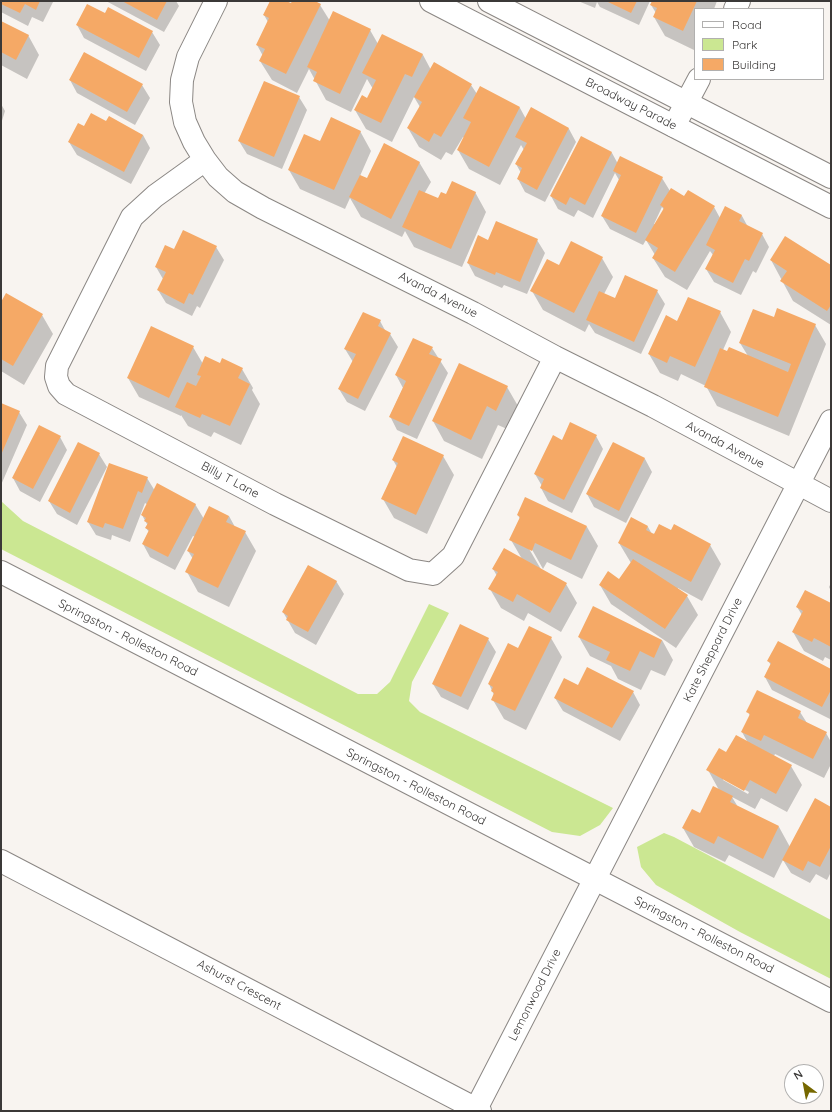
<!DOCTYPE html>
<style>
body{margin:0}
#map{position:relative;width:832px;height:1112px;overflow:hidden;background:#f8f4f0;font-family:Quicksand,sans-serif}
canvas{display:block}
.frame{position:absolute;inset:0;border:2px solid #3b3938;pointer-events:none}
.legend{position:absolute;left:694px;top:8px;width:130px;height:72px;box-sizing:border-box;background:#fff;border:1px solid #b1b0af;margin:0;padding:5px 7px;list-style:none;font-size:12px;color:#3b3938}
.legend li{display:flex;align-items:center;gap:8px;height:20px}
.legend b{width:20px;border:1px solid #b1b0af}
.north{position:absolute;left:784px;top:1064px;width:40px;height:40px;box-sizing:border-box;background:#fff;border:1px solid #b1b0af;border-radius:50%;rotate:328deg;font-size:11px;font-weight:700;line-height:16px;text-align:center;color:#3b3938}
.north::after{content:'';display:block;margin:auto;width:14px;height:18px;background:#766800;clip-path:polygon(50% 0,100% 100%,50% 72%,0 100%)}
</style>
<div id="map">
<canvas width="832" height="1112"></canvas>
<div class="frame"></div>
<ul class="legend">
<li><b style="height:5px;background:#fff"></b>Road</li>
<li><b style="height:11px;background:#cbe792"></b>Park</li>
<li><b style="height:11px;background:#f5a966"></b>Building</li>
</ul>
<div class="north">N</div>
</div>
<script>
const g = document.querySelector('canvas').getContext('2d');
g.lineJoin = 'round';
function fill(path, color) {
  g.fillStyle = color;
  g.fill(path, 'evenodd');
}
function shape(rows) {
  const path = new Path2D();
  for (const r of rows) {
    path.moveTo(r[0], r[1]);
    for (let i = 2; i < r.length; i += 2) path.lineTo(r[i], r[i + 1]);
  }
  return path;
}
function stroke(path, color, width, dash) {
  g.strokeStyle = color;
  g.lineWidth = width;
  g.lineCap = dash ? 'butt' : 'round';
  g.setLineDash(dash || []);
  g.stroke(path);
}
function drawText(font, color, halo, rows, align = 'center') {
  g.font = font + ' Quicksand,sans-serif';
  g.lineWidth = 4;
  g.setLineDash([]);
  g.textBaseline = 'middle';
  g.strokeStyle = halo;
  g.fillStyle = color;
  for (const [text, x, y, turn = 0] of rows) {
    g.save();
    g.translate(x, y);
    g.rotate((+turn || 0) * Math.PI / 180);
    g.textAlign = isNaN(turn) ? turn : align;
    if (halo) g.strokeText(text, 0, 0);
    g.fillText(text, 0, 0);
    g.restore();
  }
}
fill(shape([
 [1,501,23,521,358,694,377,694,390,682,429,604,449,613,412,682,409,701,420,712,613,808,600,825,580,836,552,832,1,549],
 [664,833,674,837,831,920,831,979,740,932,656,885,641,867,637,847]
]), '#cbe792');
fill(shape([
 [1,1,53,1,53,2,43,22,32,17,28,26,1,12],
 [106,1,176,1,179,6,164,32],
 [271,1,284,1,291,5,293,1,312,1,320,5,330,21,370,30,378,44,382,35,423,55,431,70,471,85,477,94,520,108,526,119,531,109,569,129,576,142,545,202,525,192,518,179,521,173,516,164,524,150,521,145,500,185,469,169,458,150,464,137,463,137,452,155,446,152,441,160,419,147,408,128,420,107,414,97,392,142,366,129,355,110,368,99,373,89,367,79,351,112,326,100,309,69,297,93,272,80,260,61,263,56,257,45,268,22,264,15],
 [578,1,650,1,639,25,600,7,597,2,595,8],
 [653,1,717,1,714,9,695,9,695,47,694,50,665,36,654,17,656,13,651,5],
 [105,15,152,32,160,45,146,71,84,38,77,25],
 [1,22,28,35,39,55,27,79,1,65],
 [70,80,142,85,150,98,135,125,77,93],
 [299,97,307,110,282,169,247,154,239,141],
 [1,104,5,111,1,124],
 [107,122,143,135,150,148,131,184,77,155,69,142,85,127],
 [360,131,371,151,360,176,367,180,419,162,431,182,424,194,439,200,447,195,475,192,486,212,462,267,414,247,405,231,402,237,361,217,350,198,345,209,300,189,289,170,321,143],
 [581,137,612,153,618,164,662,178,670,191,714,207,720,218,726,208,742,216,748,227,762,234,769,247,756,273,753,271,741,295,714,282,706,269,713,255,710,251,687,290,665,277,653,258,655,255,646,240,643,245,610,229,602,216,619,180,615,173,593,218,578,210,574,217,558,209,551,196],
 [662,207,664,210,655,224,654,224],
 [537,240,545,253,527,294,504,285,502,288,475,276,468,263,489,241],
 [216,247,224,260,200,308,197,306,192,316,166,303,158,290,163,279,156,267,175,251],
 [602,258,613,277,604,294,615,299,657,291,665,304,641,354,595,333,589,324,585,332,543,310,532,291,559,267],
 [771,260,831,266,831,325,793,301],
 [1,304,42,315,53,334,24,385,1,371],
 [720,312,731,332,723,350,728,352,748,356,740,343,815,325,826,344,789,436,717,406,706,386,681,374,678,381,660,373,649,354,678,322],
 [380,321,386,332,390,334,398,347,365,411,347,402,339,389,353,362,345,349],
 [193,347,203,364,221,364,242,369,253,388,252,390,260,404,241,445,214,432,211,437,188,426,181,415,181,416,139,397,128,378],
 [432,348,448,373,417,439,397,430,390,416,403,388,396,375],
 [507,387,518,406,507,429,498,425,482,459,444,441,433,421],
 [1,404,19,412,27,425,1,485],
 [596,436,603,449,572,513,548,501,541,488,542,486,535,474],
 [60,437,67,450,40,502,20,491,13,478],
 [613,443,645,459,652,472,626,523,594,507,587,494],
 [99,454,107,467,77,525,57,514,49,501],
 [443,456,454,475,427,534,394,518,383,499,397,467,393,460],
 [147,478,155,491,195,504,204,519,229,516,235,527,245,532,256,551,229,607,198,592,187,572,193,559,188,551,195,537,193,536,175,570,150,557,143,544,149,532,146,528,148,526,142,515,148,505,145,503,130,542,112,535,111,540,96,535,88,522],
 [518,515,587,527,598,546,582,579,547,562,543,569,530,546,528,547,542,571,566,584,577,603,561,632,528,613,524,621,501,608,490,589,497,576,493,569,522,559,511,540,520,519],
 [632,519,648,527,652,534,672,531,710,545,721,564,702,601,678,588,678,590,687,596,698,615,676,648,611,604,600,585,619,580,631,563,619,543],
 [336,581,344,594,316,645,295,633,283,612],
 [831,583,831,591,829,587],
 [831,604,831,660,825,657,823,661,804,651,793,632,802,615,797,607],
 [579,637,662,640,673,660,665,676,651,670,641,690,618,679,611,666,590,656],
 [551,638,562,657,526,730,504,719,493,700,494,695,489,684,518,649],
 [488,639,496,652,468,710,441,697,433,684],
 [768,661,831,670,831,717,830,719,772,690,765,677,771,665],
 [578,686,633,692,640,705,620,741,563,711,555,698],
 [748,712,800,712,807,723,826,733,831,742,831,764,824,778,775,754,774,756,791,766,802,785,787,812,761,798,755,809,732,797,738,807,779,827,790,847,831,808,831,872,827,880,816,874,810,883,791,873,783,860,774,878,729,855,725,862,694,847,683,828,701,814,719,790,708,770,726,753,748,743,742,732,750,716],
 [723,778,749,792,748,794,723,780]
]), '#0003');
fill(shape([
 [1,1,40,1,36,10,25,4,20,13,1,4],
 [122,1,167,1,157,20],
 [270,1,286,1,291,3,292,1,315,1,321,4,286,74,259,61,265,49,256,45,269,18,263,15],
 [606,1,637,1,631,13],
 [652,1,697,1,683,31,653,17,657,8,650,5],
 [87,4,105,13,108,7,153,31,139,58,76,25],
 [333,11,371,29,340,94,313,81,317,72,307,67],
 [1,21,29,35,16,60,1,52],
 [382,34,423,54,412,77,405,74,381,123,354,110,362,95,367,98,376,80,362,73],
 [84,52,143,84,127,112,69,80],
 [434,62,472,84,441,137,434,133,429,142,407,128,422,102,414,97],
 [264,81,300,96,274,157,238,141],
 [480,86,520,107,489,167,457,150,471,122,463,118],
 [531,107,569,128,537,190,517,179,522,168,515,164,527,143,515,137],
 [91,113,106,121,109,116,143,135,124,172,68,142,78,123,84,126],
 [331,117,361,131,334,190,288,170,304,134,320,141],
 [581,136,612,152,585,205,570,197,566,205,550,196],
 [384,143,420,162,391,219,349,197,360,175,367,178],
 [620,156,663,177,636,233,601,216,621,175,613,171],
 [452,181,476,192,451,249,402,227,419,190,438,198,441,192,446,194],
 [671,188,684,196,688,190,715,206,675,272,652,258,658,248,645,240,664,208,660,205],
 [725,206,742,215,739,221,763,233,749,261,745,259,733,283,705,269,715,250,706,245],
 [496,221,538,239,520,282,496,272,495,275,467,263,478,235,488,240],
 [183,230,217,246,193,295,189,293,184,304,157,290,166,272,155,267,165,245,174,249],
 [785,236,831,265,831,305,827,311,780,281,787,271,770,260],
 [571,241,603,257,574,313,530,291,547,259,559,265],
 [625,275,658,290,634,342,586,320,599,291,615,298],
 [6,293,43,314,13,366,1,359,1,302],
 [688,297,721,311,695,367,670,356,667,363,648,354,666,315,677,321],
 [777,308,816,324,778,417,704,387,720,348,727,351,729,347,788,372,791,364,739,343,753,309,774,317],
 [363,312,381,320,378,326,391,333,358,399,338,389,356,354,344,349],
 [151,326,194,346,169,398,127,378],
 [413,338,433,347,429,354,442,359,409,426,389,417,406,381,395,375],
 [205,356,220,363,222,358,243,368,238,378,250,384,230,426,202,414,200,418,175,407,187,382,196,386,201,376,197,375],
 [459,363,508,386,496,411,487,406,471,440,432,421],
 [1,403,20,411,1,455],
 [570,422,597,435,564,500,540,488,544,479,534,474,553,435,562,440],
 [39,425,61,436,33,489,12,478],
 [403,436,444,455,416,515,381,499,398,463,392,460],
 [78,442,100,453,70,513,48,501],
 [613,442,645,458,619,511,586,494],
 [109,463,148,477,142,493,138,491,123,529,105,523,103,528,87,522],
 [157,483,196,504,168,557,142,544,149,530,145,528,148,523,144,521,146,518,141,515],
 [525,497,587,526,571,560,535,543,532,551,509,540,520,517,517,515],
 [209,506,229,516,226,522,246,531,218,588,185,572,194,554,187,551],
 [631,517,648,526,646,530,654,534,659,524,671,530,674,524,711,544,691,582,618,543],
 [504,548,567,583,550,613,517,594,513,602,488,589,498,572,492,569],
 [633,559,688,595,665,629,599,585,608,571,619,579],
 [308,565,337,581,308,632,286,620,288,616,282,612],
 [805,590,831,603,831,647,814,638,812,642,792,632,803,611,796,607],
 [593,606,662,640,654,658,640,651,630,671,606,660,610,652,578,637],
 [460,624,489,638,461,697,432,684],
 [529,626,552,637,515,711,491,700,494,693,491,691,493,687,488,684,508,643,518,648],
 [778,641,831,669,831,690,822,707,764,677,771,663,767,661],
 [587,667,634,691,612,728,554,698,564,678,578,685],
 [757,690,801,711,798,718,827,732,813,759,764,735,761,741,741,732,750,714,746,712],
 [736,735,792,765,776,794,750,780,744,791,706,770,719,748,726,752],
 [713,786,733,796,730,802,779,826,763,859,718,836,714,844,682,828,692,809,700,813],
 [815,798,831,807,831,846,820,867,808,861,803,871,782,860]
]), '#f5a966');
const minor = shape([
 [216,1,188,57,182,80,181,102,185,122,194,142,205,160,218,177,235,192,263,208,473,313,555,357,653,406,831,501],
 [735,9,739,1],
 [674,126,699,79],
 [205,160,155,196,132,217,57,366,56,377,59,386,66,394,275,504,409,570,433,574,453,556,555,357],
 [1,861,480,1111],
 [475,1111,831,421]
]);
const tertiary = shape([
 [431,1,831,207],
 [489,1,831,177]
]);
const secondary = shape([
 [1,572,831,1001]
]);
stroke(minor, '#8b8784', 24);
stroke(tertiary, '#8b8784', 24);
stroke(secondary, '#8b8784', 24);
stroke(minor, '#fff', 22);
stroke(tertiary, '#fff', 22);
stroke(secondary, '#fff', 22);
drawText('12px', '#3b3938', '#fff', [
 ["Broadway Parade",631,104,27],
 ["Avanda Avenue",438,295,27],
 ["Avanda Avenue",725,445,28],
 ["Billy T Lane",230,480,28],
 ["Springston - Rolleston Road",128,638,27],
 ["Kate Sheppard Drive",713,650,-63],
 ["Springston - Rolleston Road",416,787,27],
 ["Springston - Rolleston Road",704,935,27],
 ["Ashurst Crescent",239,985,28],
 ["Lemonwood Drive",535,995,-63]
]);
</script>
